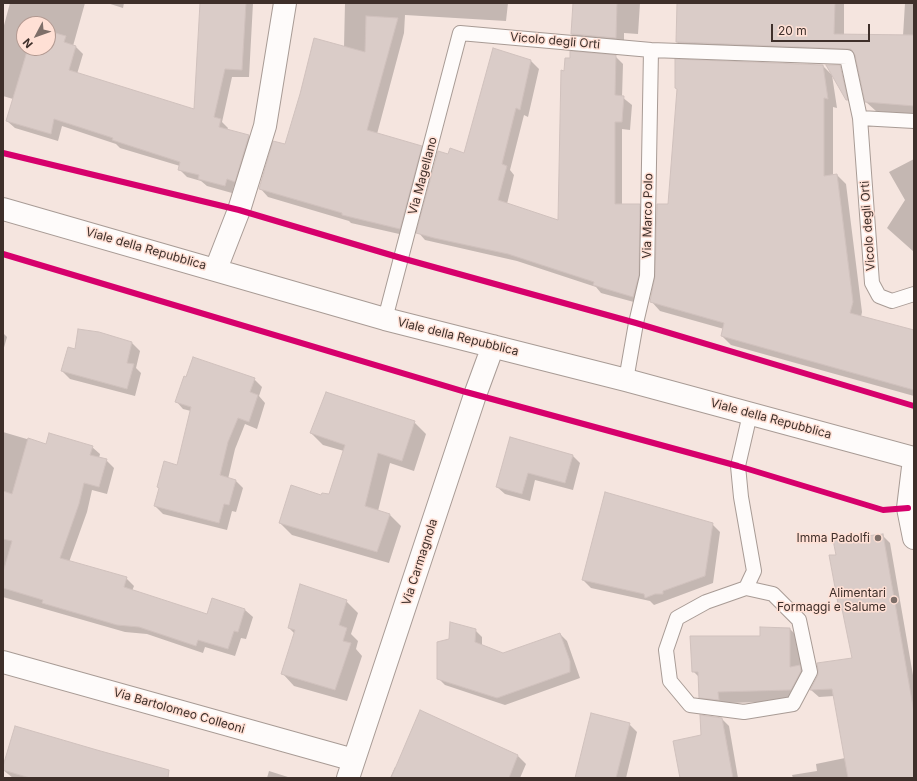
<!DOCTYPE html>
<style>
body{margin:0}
#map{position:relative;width:917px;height:781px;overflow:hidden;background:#f5e5df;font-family:Inter,sans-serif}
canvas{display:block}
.frame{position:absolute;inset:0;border:4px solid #3e2f2a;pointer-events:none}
.north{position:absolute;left:16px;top:16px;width:40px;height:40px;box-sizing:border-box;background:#ffe0d5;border:1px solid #b29991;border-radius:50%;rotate:229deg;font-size:11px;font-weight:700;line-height:16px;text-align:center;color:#3e2f2a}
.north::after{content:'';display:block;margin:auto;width:14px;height:18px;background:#7e6f69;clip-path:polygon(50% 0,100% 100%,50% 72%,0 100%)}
.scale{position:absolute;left:771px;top:24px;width:99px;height:18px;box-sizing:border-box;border:2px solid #3e2f2a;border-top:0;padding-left:5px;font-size:12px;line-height:14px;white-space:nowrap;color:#3e2f2a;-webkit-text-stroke:3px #ffe0d5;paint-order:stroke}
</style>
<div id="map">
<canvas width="917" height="781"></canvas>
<div class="frame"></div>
<div class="north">N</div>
<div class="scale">20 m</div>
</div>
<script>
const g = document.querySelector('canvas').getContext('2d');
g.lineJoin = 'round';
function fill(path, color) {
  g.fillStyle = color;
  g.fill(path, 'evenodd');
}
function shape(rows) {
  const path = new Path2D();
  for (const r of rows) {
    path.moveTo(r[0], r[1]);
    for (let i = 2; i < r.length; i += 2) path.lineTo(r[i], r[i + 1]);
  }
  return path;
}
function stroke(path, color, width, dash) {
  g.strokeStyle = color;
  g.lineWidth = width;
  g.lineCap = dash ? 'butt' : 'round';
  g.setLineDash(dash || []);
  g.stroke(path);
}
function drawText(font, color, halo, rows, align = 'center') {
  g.font = font + ' Inter,sans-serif';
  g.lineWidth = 3;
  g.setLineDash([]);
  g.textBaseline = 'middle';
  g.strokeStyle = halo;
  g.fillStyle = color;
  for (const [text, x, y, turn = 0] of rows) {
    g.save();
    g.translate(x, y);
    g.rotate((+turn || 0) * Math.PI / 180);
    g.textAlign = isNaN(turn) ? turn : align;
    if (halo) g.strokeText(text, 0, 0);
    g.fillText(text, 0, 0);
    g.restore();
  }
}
fill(shape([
 [10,3,85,3,73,46,75,46,83,54,77,74,195,110,201,3,253,3,249,77,232,77,222,122,228,128,227,130,249,136,256,144,242,189,234,186,232,193,207,186,201,181,187,177,179,169,180,166,120,148,116,144,62,126,58,141,15,128,7,121,13,99,3,96,3,29],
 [24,24,48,24,48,48,24,48],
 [107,3,124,3,123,8],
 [345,3,508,3,506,21,405,15,404,33,377,134,421,147,429,155,408,236,351,223,349,221,268,197,260,188,344,47],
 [574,3,640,3,638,34,624,33,624,46,580,42,572,34],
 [678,3,844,3,844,36,903,36,905,3,914,3,914,115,876,111,866,102,857,58,686,51,677,42],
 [494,50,531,61,539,69,528,117,524,115,510,170,514,175,507,204,559,221,565,72,615,56,623,64,622,97,632,105,630,130,622,129,622,205,639,205,647,213,641,304,601,293,596,287,517,261,425,240,418,232,449,155,465,154],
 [823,66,832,75,837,108,833,107,833,175,837,175,846,184,862,312,861,317,914,331,914,396,731,345,722,336,724,329,660,311,651,301,669,205,678,90,676,88],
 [914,159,914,252,887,228,905,200,889,172],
 [3,333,7,337,3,351],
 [132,343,140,351,136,368,141,373,135,396,70,379,62,371,76,350],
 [254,379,262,387,259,396,265,403,257,429,245,424,235,449,228,479,235,480,243,488,236,512,232,511,227,530,163,514,155,506,160,489,158,487,178,466,191,411,183,409,176,401],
 [414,422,426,434,414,471,390,463,378,511,390,515,401,526,389,563,292,535,280,523,322,496,330,496,344,451,323,445,311,433],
 [3,432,47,445,92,447,100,454,99,458,106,460,114,468,107,494,92,490,87,512,69,562,126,578,134,586,132,591,207,615,213,599,245,610,253,617,246,639,241,638,235,656,205,647,203,653,147,634,125,632,3,597],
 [510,438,572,455,580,463,573,490,535,480,530,501,505,494,497,487],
 [606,493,712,524,720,532,713,583,654,605,650,601,591,588,583,580],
 [882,535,890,543,914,681,914,778,793,778,792,775,817,771,816,764,845,758,834,696,819,697,811,690,853,659,844,612,840,609,837,556],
 [346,601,358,613,351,634,358,641,356,649,362,656,347,701,294,686,283,674,295,634,289,628],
 [790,629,801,640,801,668,811,678,802,701,728,703,730,711,712,709,700,697,700,678,693,671],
 [475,630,482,637,482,646,503,654,560,634,567,641,580,678,505,705,445,685,438,678,449,640],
 [420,711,518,756,526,764,520,778,390,778,395,767,396,768],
 [722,719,729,726,738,778,681,778,702,736],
 [629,724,637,732,626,778,576,778],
 [3,770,150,778,13,778],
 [269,771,291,778,267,778]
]), '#0003');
const building = shape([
 [200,3,246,3,242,70,225,69,214,117,221,119,219,127,249,135,235,182,227,179,225,186,198,179,199,175,178,170,180,162,112,140,113,138,54,119,51,134,6,121,28,48,48,48,48,31,66,36,64,42,76,46,69,70,194,109,200,3],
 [573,3,617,3,616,38,571,34,573,3],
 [677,3,835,3,834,34,914,35,914,106,865,102,855,55,851,49,676,42,677,3],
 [366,16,398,18,367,130,422,146,400,229,342,215,342,213,259,189,273,141,285,144,300,94,314,38,365,52,366,16],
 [493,48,531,60,520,110,516,108,502,164,507,166,498,200,558,220,561,70,564,71,565,58,570,58,570,51,616,55,615,95,624,96,622,122,615,122,615,204,640,204,639,275,633,297,593,285,594,282,508,254,434,238,416,233,438,151,448,154,450,148,464,153,493,48],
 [675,59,823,65,828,99,824,98,824,176,837,174,853,302,850,313,914,330,914,390,721,336,724,323,650,302,655,276,657,204,668,204,677,89,675,88,675,59],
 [826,65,840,65,848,100,846,100,826,65],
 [78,329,99,332,132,342,127,363,134,364,127,389,61,371,68,347,75,349,78,329],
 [193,357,255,378,250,392,258,395,249,422,238,418,228,442,220,475,236,480,229,505,224,504,219,523,154,506,159,488,157,487,164,461,177,465,191,407,175,402,184,376,186,377,193,357],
 [326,392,415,421,402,461,378,453,365,506,390,514,377,552,279,523,291,485,321,495,322,493,329,494,345,445,310,433,326,392],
 [49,433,93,446,90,455,107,459,99,487,84,483,79,504,60,558,127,577,124,587,207,614,212,598,245,609,238,632,234,631,228,649,198,640,196,646,139,627,117,625,42,603,43,600,3,588,3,572,12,541,3,539,3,491,12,494,28,438,46,444,49,433],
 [510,437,573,455,565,483,528,473,522,494,496,487,510,437],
 [605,492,713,523,705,576,663,591,663,594,655,594,645,598,644,594,582,580,605,492],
 [883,534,914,712,914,778,848,778,832,689,810,690,818,675,818,670,817,663,852,658,842,609,839,609,829,555,836,555,833,540,883,534],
 [300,584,347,600,339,625,347,628,343,641,351,643,335,690,281,674,295,630,288,628,300,584],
 [450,622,476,629,475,642,503,653,560,633,570,661,570,672,497,698,437,679,437,642,449,639,450,622],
 [760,627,790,628,790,667,800,665,801,671,791,690,718,692,719,700,699,698,698,672,692,672,690,636,760,636,760,627],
 [420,710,518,755,509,778,391,778,420,710],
 [591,713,630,723,616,778,575,778,591,713],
 [700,715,722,718,733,778,680,778,673,741,701,735,700,715],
 [15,726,97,750,169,770,168,778,30,778,3,770,3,766,15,726]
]);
fill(building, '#daccc8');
stroke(building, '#d0c1bd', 1);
const lane = shape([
 [860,118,914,121],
 [385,319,460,33,651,50,847,57,860,118,872,283,879,296,892,301,914,294],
 [626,380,636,323,647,276,651,50],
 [746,588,773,594,799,620,810,672,793,704,744,712,690,705,670,681,666,650,677,618,706,602,746,588,754,571,741,497,738,466,750,414]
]);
const street = shape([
 [3,209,385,319,626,380,914,458],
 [216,269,239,210,265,126,285,3],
 [914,459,908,508,914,538],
 [3,662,354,760],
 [348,778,475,395,493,346]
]);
stroke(lane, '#a89b95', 16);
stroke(street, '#a89b95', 24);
stroke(lane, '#fefbfa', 14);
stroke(street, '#fefbfa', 22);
stroke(shape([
 [3,153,239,210,401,258,636,323,914,406],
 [3,254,466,392,738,466,883,510,908,508]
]), '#d6006c', 6);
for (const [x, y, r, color] of [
 [878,538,4,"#7e6f69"],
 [894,600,4,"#7e6f69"]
]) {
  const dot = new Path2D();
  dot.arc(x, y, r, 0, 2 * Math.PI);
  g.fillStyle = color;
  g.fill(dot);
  stroke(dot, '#ffe0d5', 1.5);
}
drawText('12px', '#3e2f2a', '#ffe0d5', [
 ["Vicolo degli Orti",555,41,5],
 ["Via Magellano",423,176,-75],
 ["Via Marco Polo",648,216,-89],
 ["Vicolo degli Orti",868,226,-94],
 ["Viale della Repubblica",146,249,16],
 ["Viale della Repubblica",458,337,14],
 ["Viale della Repubblica",771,419,15],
 ["Via Carmagnola",420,562,-72],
 ["Via Bartolomeo Colleoni",179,711,16]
]);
drawText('12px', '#3e2f2a', '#ffe0d5', [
 ["Imma Padolfi",870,538],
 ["Alimentari",886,593],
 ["Formaggi e Salume",886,607]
], 'right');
</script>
